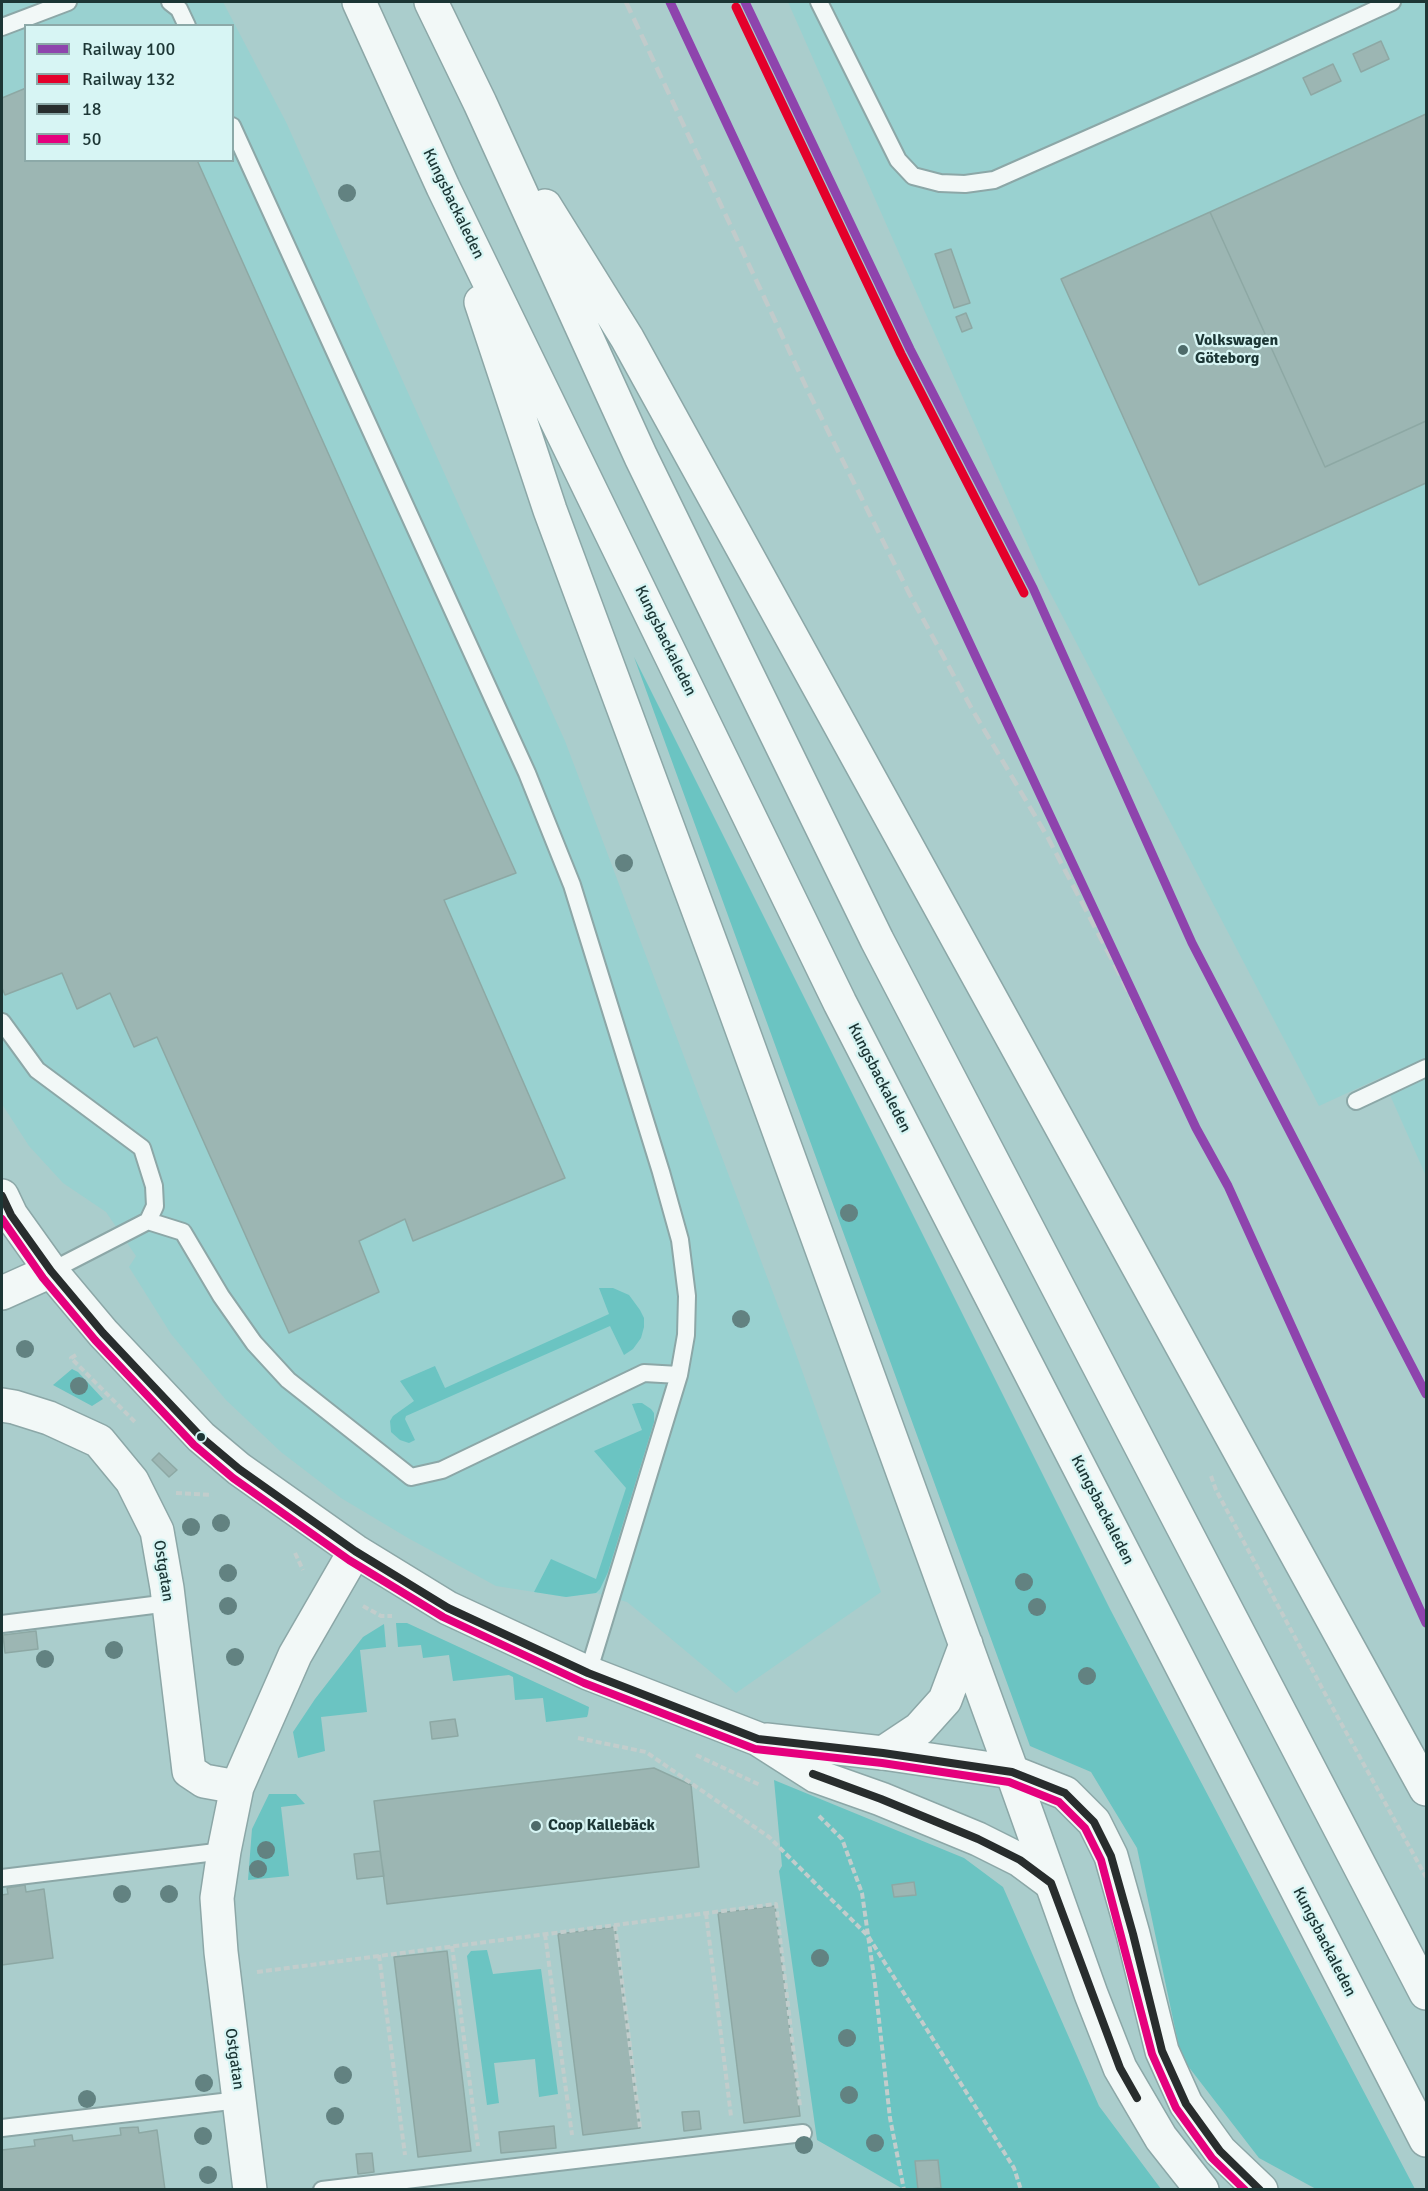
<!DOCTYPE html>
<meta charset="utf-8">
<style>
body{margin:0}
#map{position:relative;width:1428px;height:2191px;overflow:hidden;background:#aacdcc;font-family:Signika,sans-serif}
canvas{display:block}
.frame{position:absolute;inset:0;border:3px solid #1c3635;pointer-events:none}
.legend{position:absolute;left:24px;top:24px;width:210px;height:138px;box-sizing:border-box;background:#d7f5f4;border:2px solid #8ca9a8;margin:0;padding:8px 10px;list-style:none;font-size:18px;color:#1c3635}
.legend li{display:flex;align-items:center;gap:12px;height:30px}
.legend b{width:30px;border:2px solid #8ca9a8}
</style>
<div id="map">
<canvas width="1428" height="2191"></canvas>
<div class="frame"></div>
<ul class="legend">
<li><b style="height:8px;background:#8e44ad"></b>Railway 100</li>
<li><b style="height:8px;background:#e4002b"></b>Railway 132</li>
<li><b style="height:8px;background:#282d2d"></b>18</li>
<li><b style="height:8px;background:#e5007d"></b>50</li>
</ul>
</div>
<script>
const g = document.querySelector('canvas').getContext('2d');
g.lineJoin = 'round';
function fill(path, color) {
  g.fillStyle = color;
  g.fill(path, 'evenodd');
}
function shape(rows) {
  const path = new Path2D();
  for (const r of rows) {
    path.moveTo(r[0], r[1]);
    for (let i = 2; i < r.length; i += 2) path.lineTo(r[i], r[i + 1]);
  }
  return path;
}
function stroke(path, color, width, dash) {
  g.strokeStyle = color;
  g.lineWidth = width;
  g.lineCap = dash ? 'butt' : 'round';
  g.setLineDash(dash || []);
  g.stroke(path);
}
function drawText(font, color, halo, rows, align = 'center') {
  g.font = font + ' Signika,sans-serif';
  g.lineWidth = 4.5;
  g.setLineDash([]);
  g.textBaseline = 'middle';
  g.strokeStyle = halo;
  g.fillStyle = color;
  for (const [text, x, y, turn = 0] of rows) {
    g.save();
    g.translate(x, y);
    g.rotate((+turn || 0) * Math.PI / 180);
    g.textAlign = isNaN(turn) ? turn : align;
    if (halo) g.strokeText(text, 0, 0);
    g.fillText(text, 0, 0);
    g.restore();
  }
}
fill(shape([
 [2,2,223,2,286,122,565,741,795,1351,881,1592,736,1693,627,1602,596,1593,566,1597,496,1586,408,1538,341,1498,281,1452,226,1400,171,1334,129,1267,136,1256,106,1212,63,1183,29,1146,2,1104],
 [26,26,232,26,232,160,26,160],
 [788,2,1426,2,1426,1176,1382,1077,1319,1106,1043,579]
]), '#99d1d0');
fill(shape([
 [634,657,1110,1609,1415,2189,1316,2189,1259,2158,1181,2057,1137,1848,1091,1772,1030,1746],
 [599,1288,613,1288,629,1295,640,1310,644,1318,644,1327,641,1338,633,1349,624,1355,610,1326,406,1416,405,1419,415,1440,409,1443,400,1440,391,1432,390,1421,393,1416,414,1401,400,1381,435,1366,445,1388,609,1314],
 [72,1369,78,1372,103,1399,92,1406,53,1385],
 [638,1403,642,1403,651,1409,654,1413,654,1422,608,1572,600,1589,596,1593,566,1597,534,1592,551,1559,596,1579,626,1488,594,1451,642,1430,632,1404],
 [396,1623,407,1623,589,1707,588,1714,587,1717,546,1722,543,1698,515,1700,513,1677,509,1675,453,1681,449,1655,423,1658,421,1645,398,1647],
 [384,1624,386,1647,360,1650,367,1712,321,1717,325,1751,298,1758,293,1732,315,1699,363,1637],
 [774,1780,964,1858,1003,1887,1099,2106,1161,2189,903,2189,817,2140,779,1871,782,1866],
 [269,1794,296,1794,305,1804,281,1807,289,1876,248,1880,252,1829],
 [487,1950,493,1974,541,1969,558,2094,539,2097,535,2059,494,2063,499,2103,487,2105,467,1956,471,1951]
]), '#6bc4c2');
const building = shape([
 [1381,41,1389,59,1361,72,1353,54,1381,41],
 [1333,64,1341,81,1311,95,1303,78,1333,64],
 [26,88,26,160,197,160,516,873,444,900,565,1178,413,1241,405,1219,359,1241,379,1292,289,1333,157,1037,134,1047,110,993,77,1009,62,973,5,995,2,988,2,98,26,88],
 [1426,114,1426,421,1325,467,1210,212,1426,114],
 [1210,212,1325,467,1426,421,1426,483,1199,585,1061,279,1210,212],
 [951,249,970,303,954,308,935,254,951,249],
 [966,313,972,328,962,332,956,317,966,313],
 [159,1453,177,1470,169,1477,152,1460,159,1453],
 [36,1631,38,1649,5,1653,3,1635,36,1631],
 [455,1719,458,1736,432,1739,430,1722,455,1719],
 [654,1768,691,1785,699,1867,387,1904,374,1801,654,1768],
 [380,1851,384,1876,357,1879,354,1854,380,1851],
 [914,1882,916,1895,894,1897,892,1885,914,1882],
 [25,1885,26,1892,44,1889,53,1958,2,1965,2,1895,8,1894,7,1888,25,1885],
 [775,1906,800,2116,744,2123,718,1913,775,1906],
 [615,1927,640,2128,583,2135,558,1934,615,1927],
 [447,1951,471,2151,418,2157,394,1957,447,1951],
 [699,2111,701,2129,684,2131,682,2112,699,2111],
 [554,2126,556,2148,501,2153,499,2132,554,2126],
 [138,2127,139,2133,157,2130,165,2190,2,2190,2,2150,35,2146,34,2140,72,2135,73,2141,121,2135,120,2128,138,2127],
 [372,2153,374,2172,358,2174,356,2154,372,2153],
 [938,2160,941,2188,918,2190,915,2161,938,2160]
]);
fill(building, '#9cb6b3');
stroke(building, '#8da8a4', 1.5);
const lane = shape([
 [170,2,179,9,187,26],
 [819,2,898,160,913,176,940,183,965,184,994,180,1257,64,1392,2],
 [2,27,68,2],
 [232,126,527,773,572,885,661,1172,680,1240,687,1296,686,1335,679,1375,588,1673],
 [2,1022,37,1070,142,1148,154,1186,155,1206,148,1221,51,1271],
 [1356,1101,1426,1068],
 [148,1221,183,1232,221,1296,254,1343,288,1380,411,1477,442,1470,644,1373,679,1375],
 [2,1624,169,1603],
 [2,1878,224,1851],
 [2,2128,239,2100],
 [322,2190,803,2133]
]);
const street = shape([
 [2,1196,11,1215,51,1271,103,1333,201,1437,239,1469,355,1551,448,1608,588,1673,758,1739,816,1776,881,1799,978,1839,1020,1860,1051,1883],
 [2,1293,51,1271],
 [2,1405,14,1407,49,1418,99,1441,132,1481,157,1531,167,1588,189,1771,204,1781,237,1787],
 [766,1740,883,1753,1012,1772,1065,1793,1094,1822,1111,1856,1133,1934,1162,2051,1186,2104,1220,2151,1261,2190],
 [250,2190,221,1952,217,1898,224,1851,237,1787,295,1655,355,1551]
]);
const secondary = shape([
 [1012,1772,1091,1994,1120,2068,1161,2138,1202,2190]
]);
const highway = shape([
 [359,2,443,187,840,1003,1426,2140],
 [431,2,480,103,641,457,877,940,1426,1993],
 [545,206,627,338,1426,1789],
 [481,302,550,510,718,963,1012,1772],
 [883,1753,919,1729,945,1700,966,1644]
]);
stroke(lane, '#8ca7a7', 20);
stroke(street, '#8ca7a7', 36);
stroke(secondary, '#8ca7a7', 36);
stroke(highway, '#8ca7a7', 36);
stroke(shape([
 [76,1355,71,1358,136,1423],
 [1211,1476,1216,1490,1336,1714,1426,1877],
 [176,1493,212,1495],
 [295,1553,303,1570],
 [363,1606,381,1616,392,1616],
 [578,1738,646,1752,769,1837,868,1936,1014,2168,1021,2190],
 [696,1755,760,1785],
 [819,1816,842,1839,862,1893,875,1984,890,2118,904,2190],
 [706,1913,731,2116],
 [615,1925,640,2127],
 [545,1934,572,2135],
 [452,1946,478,2146],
 [379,1955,405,2155],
 [257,1972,776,1904,800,2106]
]), '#c2cdcc', 4, [6, 3]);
stroke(lane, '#f2f8f7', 16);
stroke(street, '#f2f8f7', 33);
stroke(secondary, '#f2f8f7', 33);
stroke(highway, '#f2f8f7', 33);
stroke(shape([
 [626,2,808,391,910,595,973,711,1047,836,1121,977,1196,1128]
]), '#c1cbcb', 4.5, [12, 6]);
stroke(shape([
 [2,1196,11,1215,51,1271,103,1333,201,1437,239,1469,355,1551,448,1608,588,1673,758,1739,883,1753,1012,1772,1065,1793,1094,1822,1111,1856,1133,1934,1162,2051,1186,2104,1220,2151,1260,2190],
 [813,1774,881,1799,978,1839,1020,1860,1051,1883,1120,2068,1137,2098]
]), '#282d2d', 8);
stroke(shape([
 [2,1219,43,1278,95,1340,194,1445,233,1478,349,1560,443,1617,584,1683,755,1749,882,1763,1009,1782,1059,1802,1085,1828,1101,1860,1152,2054,1176,2108,1212,2158,1245,2190]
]), '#e5007d', 8);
stroke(shape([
 [670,2,1196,1128,1228,1186,1426,1623],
 [745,2,910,349,1033,588,1192,943,1426,1394]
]), '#8e44ad', 9);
stroke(shape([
 [736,7,901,354,1024,593]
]), '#e4002b', 9);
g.fillStyle = '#628281';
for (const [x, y] of [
 [347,193],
 [624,863],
 [849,1213],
 [741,1319],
 [25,1349],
 [79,1386],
 [221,1523],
 [191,1527],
 [228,1573],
 [1024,1582],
 [228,1606],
 [1037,1607],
 [114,1650],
 [235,1657],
 [45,1659],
 [1087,1676],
 [266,1850],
 [258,1869],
 [122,1894],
 [169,1894],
 [820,1958],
 [847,2038],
 [343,2075],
 [204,2083],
 [849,2095],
 [87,2099],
 [335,2116],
 [203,2136],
 [875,2143],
 [804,2145],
 [208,2175]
]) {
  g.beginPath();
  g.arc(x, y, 9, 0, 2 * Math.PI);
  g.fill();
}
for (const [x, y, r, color] of [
 [1183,350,6,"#4e6b6a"],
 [201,1437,5,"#1c3635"],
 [536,1826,6,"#4e6b6a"]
]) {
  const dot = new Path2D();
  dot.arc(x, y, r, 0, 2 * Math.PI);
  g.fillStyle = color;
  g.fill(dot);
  stroke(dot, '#d7f5f4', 2);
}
drawText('16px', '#1c3635', '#d7f5f4', [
 ["Kungsbackaleden",453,204,64],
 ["Kungsbackaleden",665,641,64],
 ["Kungsbackaleden",879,1078,63],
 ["Kungsbackaleden",1102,1510,63],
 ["Ostgatan",163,1571,81],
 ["Kungsbackaleden",1324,1942,63],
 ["Ostgatan",234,2059,82]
]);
drawText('bold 16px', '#1c3635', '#d7f5f4', [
 ["Volkswagen",1195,341],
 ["Göteborg",1195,359],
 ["Coop Kallebäck",548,1826]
], 'left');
</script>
